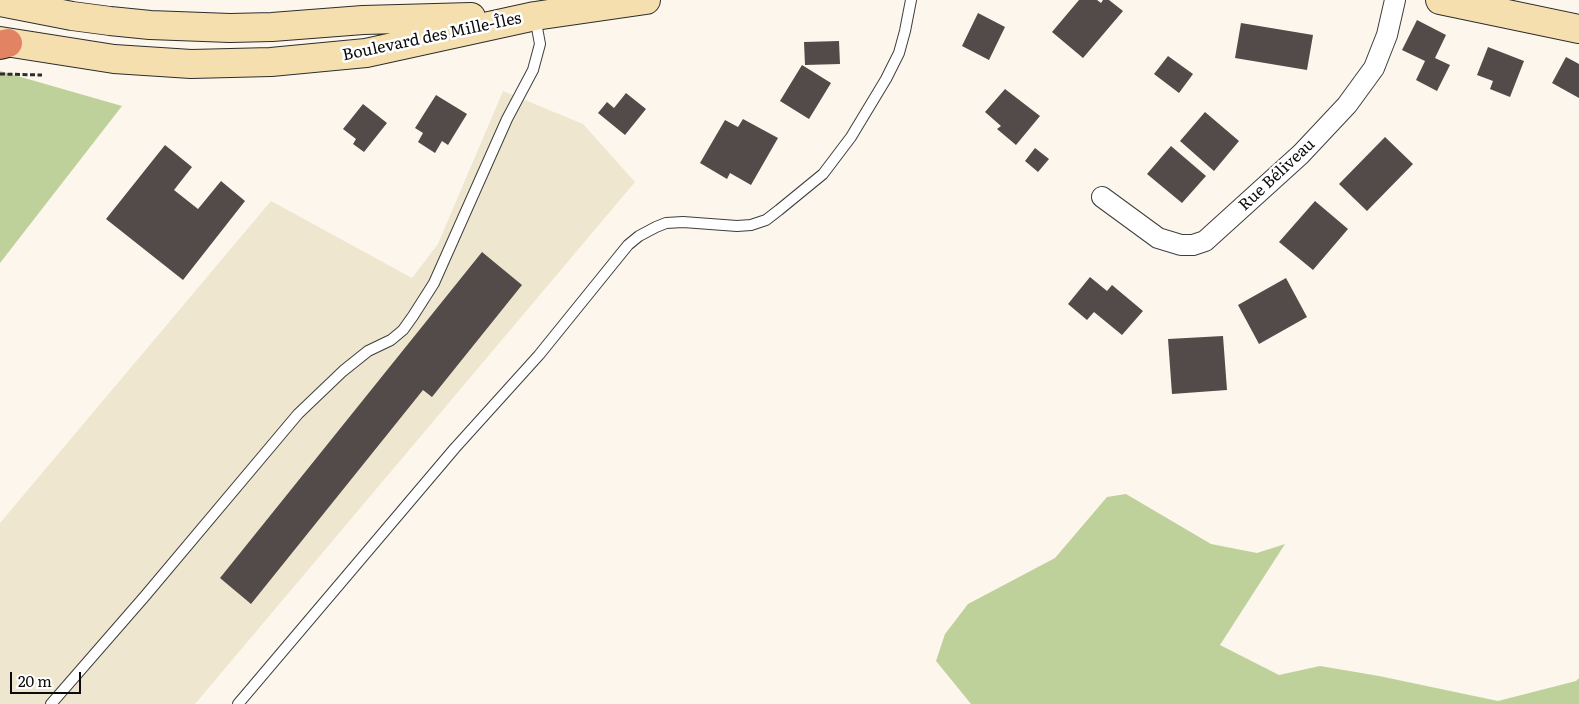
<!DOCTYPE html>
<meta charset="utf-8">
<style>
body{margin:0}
#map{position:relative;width:1579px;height:704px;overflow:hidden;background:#fdf6ec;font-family:Literata,serif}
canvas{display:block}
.scale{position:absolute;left:10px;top:672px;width:71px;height:22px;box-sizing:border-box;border:2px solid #0b0b0b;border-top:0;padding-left:6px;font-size:15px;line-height:18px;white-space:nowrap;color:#0b0b0b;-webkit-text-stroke:4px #fff;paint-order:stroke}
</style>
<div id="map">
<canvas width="1579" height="704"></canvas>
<div class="scale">20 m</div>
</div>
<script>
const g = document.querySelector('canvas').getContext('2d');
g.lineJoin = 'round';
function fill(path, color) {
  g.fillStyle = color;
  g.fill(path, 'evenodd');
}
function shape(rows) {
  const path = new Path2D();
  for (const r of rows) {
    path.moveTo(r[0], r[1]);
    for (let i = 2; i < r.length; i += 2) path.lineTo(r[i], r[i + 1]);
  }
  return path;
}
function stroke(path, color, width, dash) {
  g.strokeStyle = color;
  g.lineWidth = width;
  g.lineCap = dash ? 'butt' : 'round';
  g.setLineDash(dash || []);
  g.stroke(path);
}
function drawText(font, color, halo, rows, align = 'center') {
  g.font = font + ' Literata,serif';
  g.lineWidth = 5;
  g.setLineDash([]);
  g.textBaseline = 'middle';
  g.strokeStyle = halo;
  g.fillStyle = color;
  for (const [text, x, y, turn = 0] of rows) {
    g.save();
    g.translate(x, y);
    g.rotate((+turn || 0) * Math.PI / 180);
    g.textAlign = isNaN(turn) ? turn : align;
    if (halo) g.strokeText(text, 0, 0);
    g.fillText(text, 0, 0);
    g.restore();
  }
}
fill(shape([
 [503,91,583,124,635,182,195,704,0,704,0,523,271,201,412,278,438,244]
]), '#efe6cf');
fill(shape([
 [0,71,122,106,0,263],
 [1126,494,1211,544,1257,553,1285,544,1220,645,1279,675,1320,666,1379,676,1498,701,1576,681,1579,678,1579,704,971,704,936,661,945,634,968,604,1055,558,1107,497]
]), '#bfd19b');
fill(shape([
 [1079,0,1097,0,1101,3,1103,0,1109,0,1123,11,1083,58,1052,32],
 [978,13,1005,27,989,60,962,46],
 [1417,20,1446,35,1435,58,1450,65,1437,91,1416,80,1425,61,1402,50],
 [1241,23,1313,35,1307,70,1235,58],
 [839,41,840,64,805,65,804,42],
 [1488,47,1524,61,1510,97,1490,89,1493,81,1477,75],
 [1168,56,1193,74,1179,93,1154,74],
 [1566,57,1579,64,1579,98,1552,83],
 [802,65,831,83,809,119,780,101],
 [1005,89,1040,116,1016,145,997,129,1001,126,985,112],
 [626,93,646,109,625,135,598,113,607,102,614,108],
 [436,95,467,114,448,145,442,141,435,153,418,142,423,133,415,128],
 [363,104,387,123,364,152,353,144,356,139,343,129],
 [1205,112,1239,141,1214,171,1180,141],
 [743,119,778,138,751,185,730,173,727,179,700,163,725,120,738,127],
 [1385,137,1413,164,1367,211,1339,184],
 [165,145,192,167,174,190,198,209,221,181,245,201,183,280,106,219],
 [1171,146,1206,176,1182,203,1147,174],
 [1035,148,1049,159,1038,172,1025,161],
 [1315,201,1348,229,1313,270,1279,242],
 [482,252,522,285,432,397,423,390,251,604,220,578],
 [1090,277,1107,291,1112,285,1143,311,1122,335,1094,312,1087,320,1068,304],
 [1286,278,1307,317,1259,344,1238,305],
 [1223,336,1227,390,1172,394,1168,339]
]), '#524b49');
const lane = shape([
 [51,704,145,596,298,414,343,371,368,351,391,340,403,330,413,316,434,283,507,119,533,70,540,44,535,17],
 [238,704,455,448,539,355,628,245,639,236,656,227,666,223,683,222,737,226,751,225,766,220,779,210,823,174,851,137,886,79,899,53,905,31,911,0]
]);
const street = shape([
 [1102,197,1158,238,1181,245,1193,245,1205,241,1301,154,1347,105,1374,68,1387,35,1395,0]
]);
const secondary = shape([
 [1440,0,1579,29],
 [0,2,72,16,110,21,150,25,230,28,272,27,363,20,471,17],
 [0,41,114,59,191,64,271,62,366,53,535,16,646,0]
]);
const highway = shape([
 [0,45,8,43]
]);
stroke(lane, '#3e3e3e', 12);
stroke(street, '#3e3e3e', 22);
stroke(secondary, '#2d2d2d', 30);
stroke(highway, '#1c1c1c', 30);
stroke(shape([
 [0,74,42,75]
]), '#2d2d2d', 3, [5, 2.5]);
stroke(lane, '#fff', 10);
stroke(street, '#fff', 20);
stroke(secondary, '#f5dfaf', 28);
stroke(highway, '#e28464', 28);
drawText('16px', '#0b0b0b', '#fff', [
 ["Boulevard des Mille-Îles",432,37,-12],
 ["Rue Béliveau",1277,175,-43]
]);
</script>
